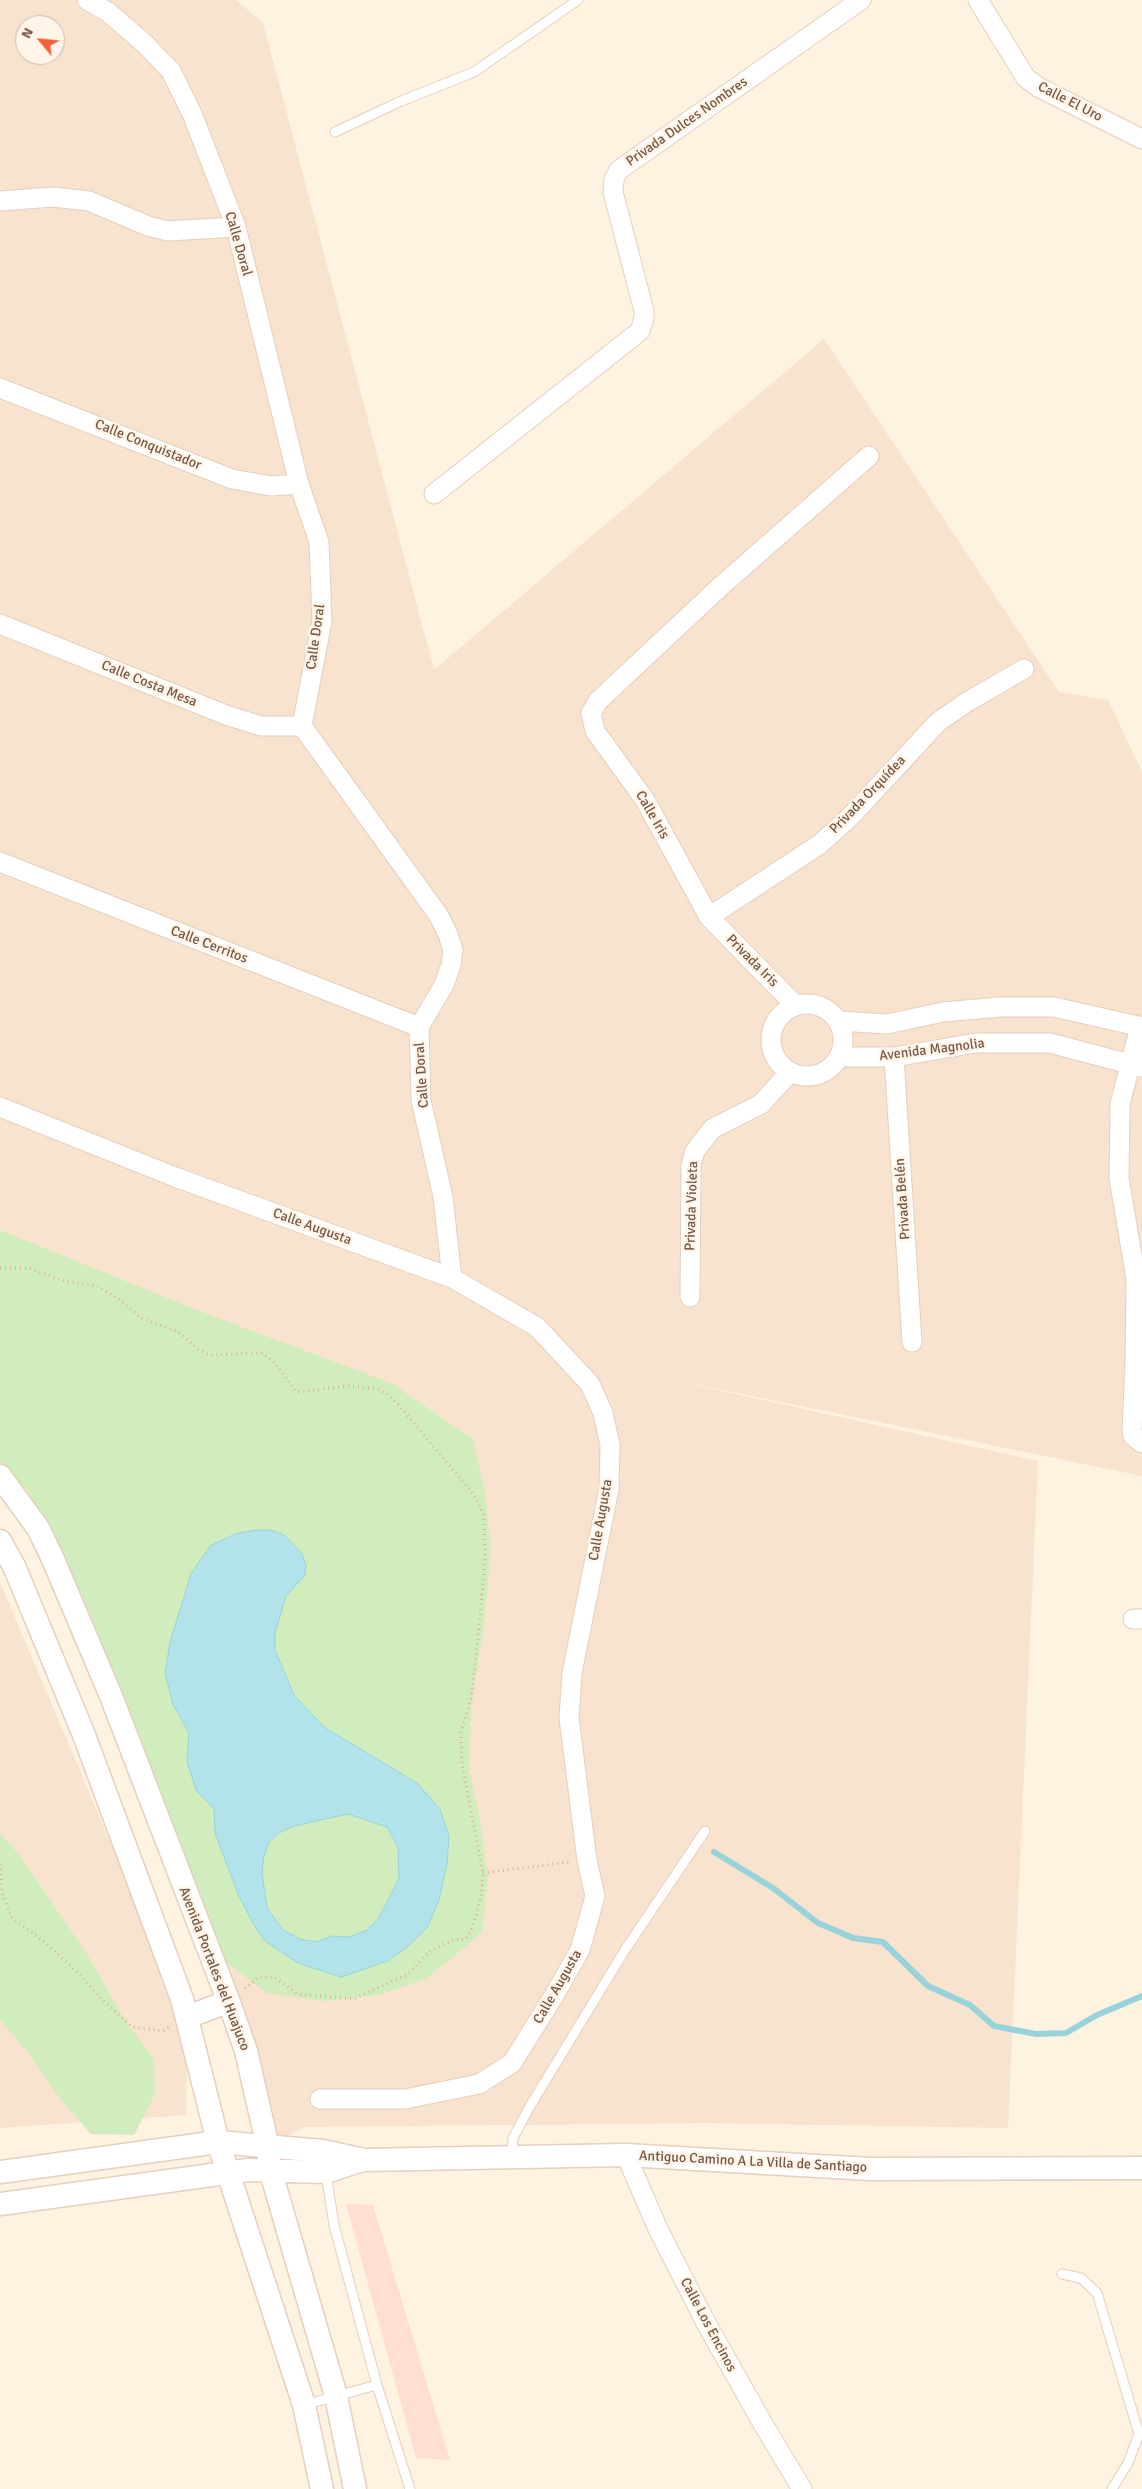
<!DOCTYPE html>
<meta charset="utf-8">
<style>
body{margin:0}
#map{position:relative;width:1142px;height:2489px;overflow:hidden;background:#fef2e0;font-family:Signika,sans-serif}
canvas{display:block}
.north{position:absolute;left:15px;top:15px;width:50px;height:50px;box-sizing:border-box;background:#fff6e9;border:1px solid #c9b6a7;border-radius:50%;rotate:298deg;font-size:14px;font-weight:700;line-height:20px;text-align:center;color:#785645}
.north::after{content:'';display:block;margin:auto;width:18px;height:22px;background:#f55e39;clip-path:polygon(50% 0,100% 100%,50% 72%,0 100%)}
</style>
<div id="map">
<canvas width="1142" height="2489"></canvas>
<div class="north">N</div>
</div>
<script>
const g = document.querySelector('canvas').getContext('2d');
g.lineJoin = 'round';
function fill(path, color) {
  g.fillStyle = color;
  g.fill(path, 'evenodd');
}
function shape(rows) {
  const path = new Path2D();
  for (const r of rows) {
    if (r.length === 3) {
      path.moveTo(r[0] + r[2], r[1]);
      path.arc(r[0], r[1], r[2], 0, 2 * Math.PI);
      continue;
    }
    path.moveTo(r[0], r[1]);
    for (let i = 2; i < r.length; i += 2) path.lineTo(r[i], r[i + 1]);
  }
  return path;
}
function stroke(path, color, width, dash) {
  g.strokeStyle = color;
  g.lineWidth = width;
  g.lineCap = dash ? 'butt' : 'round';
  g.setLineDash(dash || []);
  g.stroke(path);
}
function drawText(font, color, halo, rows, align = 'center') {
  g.font = font + ' Signika,sans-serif';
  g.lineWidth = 5;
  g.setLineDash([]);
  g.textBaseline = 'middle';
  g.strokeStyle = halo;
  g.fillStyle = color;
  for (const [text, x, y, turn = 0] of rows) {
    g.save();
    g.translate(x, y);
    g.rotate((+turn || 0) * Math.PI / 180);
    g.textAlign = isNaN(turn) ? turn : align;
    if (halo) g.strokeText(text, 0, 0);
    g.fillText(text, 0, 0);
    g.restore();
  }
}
fill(shape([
 [0,0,236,0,263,23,434,670,824,339,1059,692,1108,700,1142,772,1142,1476,664,1378,1038,1461,1008,2128,708,2123,304,2127,268,2147,246,2051,111,1696,0,1476],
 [25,25,55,25,55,55,25,55],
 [0,1582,188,2026,186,2115,0,2128]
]), '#f7e3ce');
fill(shape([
 [346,2204,373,2205,450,2460,416,2458]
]), '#ffdfd4');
fill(shape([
 [0,1230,194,1309,391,1383,473,1439,485,1492,491,1548,484,1626,471,1709,469,1770,478,1809,488,1876,482,1933,427,1978,380,1995,324,2001,267,1993,219,1957,199,1895,166,1806,86,1603,29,1492,0,1461],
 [0,1833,21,1857,87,1954,123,2017,154,2059,155,2094,134,2135,91,2134,62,2101,27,2051,0,2020]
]), '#d2edbd');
const water = shape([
 [256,1530,271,1530,284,1535,302,1554,306,1565,305,1575,286,1596,275,1633,275,1650,294,1695,324,1727,417,1783,440,1809,449,1836,447,1864,439,1900,427,1928,407,1947,388,1961,341,1977,298,1963,266,1942,254,1925,238,1894,215,1833,214,1809,196,1790,187,1761,189,1733,173,1704,165,1674,170,1642,191,1574,210,1546,235,1534,256,1530],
 [348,1814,387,1827,398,1847,399,1879,378,1919,367,1930,350,1937,332,1936,316,1942,300,1939,283,1930,267,1908,262,1872,264,1856,269,1842,279,1833,294,1826,348,1814]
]);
fill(water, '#b3e3ea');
stroke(water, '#98d3dc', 1);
stroke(shape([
 [714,1852,773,1888,818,1923,853,1938,883,1942,928,1986,970,2005,994,2026,1036,2034,1066,2033,1097,2015,1142,1996]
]), '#98d3dc', 6);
const service = shape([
 [335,132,399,102,474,72,578,0],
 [512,2157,513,2138,530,2106,625,1950,705,1831],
 [326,2173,334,2225,377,2385,410,2489],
 [1062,2274,1081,2278,1097,2293,1139,2434,1128,2463,1112,2489],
 [304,2405,377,2385]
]);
const minor = shape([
 [87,0,108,12,145,44,171,71,193,116,236,227,299,484,319,542,322,621,302,726,439,916,448,934,453,950,451,965,444,985,419,1027,421,1100,443,1197,452,1278],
 [978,0,1026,78,1038,87,1142,139],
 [0,201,53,197,89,201,148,226,168,231,236,227],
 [0,388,232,479,271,486,299,484],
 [434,494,640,331,644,318,644,311,613,192,614,179,619,170,861,0],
 [0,624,226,715,261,726,302,726],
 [0,862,419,1027],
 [709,917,820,844,850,817,938,722,967,702,1024,669],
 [807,1040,36],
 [795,1005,709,917,645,800,595,731,591,713,598,701,721,586,869,456],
 [839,1021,887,1024,943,1012,1000,1007,1054,1007,1142,1027],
 [1140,1027,1120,1104,1119,1178,1136,1279,1135,1363,1132,1430,1133,1436,1142,1443],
 [839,1057,894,1057,976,1043,1050,1043,1141,1067],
 [894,1057,912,1342],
 [0,1107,175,1177,452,1278,537,1327,590,1384,603,1413,610,1445,609,1489,572,1673,569,1718,587,1860,595,1896,580,1950,552,1999,512,2063,479,2084,405,2099,320,2099],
 [690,1297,691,1165,695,1151,712,1129,761,1104,790,1072],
 [1133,1619,1142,1619],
 [626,2155,658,2229,706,2323,763,2424,802,2489]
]);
const tertiary = shape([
 [0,1476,38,1528,52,1557,111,1696,230,2005,246,2051,268,2147,270,2169,336,2396,355,2489],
 [0,1541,14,1566,84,1735,182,1999,218,2142,304,2405,322,2489],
 [187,2017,227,2002],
 [0,2172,218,2142,323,2151,364,2160,626,2155,870,2169,1142,2168],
 [0,2204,248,2170,326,2172,362,2160]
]);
stroke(service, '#e5cfbe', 11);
stroke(minor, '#e5cfbe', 21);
stroke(tertiary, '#e5cfbe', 25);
stroke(shape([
 [0,1268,28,1268,64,1281,97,1286,120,1300,141,1318,179,1332,198,1349,209,1355,262,1353,275,1363,297,1392,349,1386,376,1389,387,1394,397,1403,475,1496,484,1516,485,1560,478,1638,471,1699,461,1732,462,1764,483,1873,481,1897,473,1926,466,1939,453,1940,430,1951,407,1975,353,1999,298,1994,274,1977,259,1977,244,1989],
 [0,1864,2,1892,11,1917,46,1943,79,1974,103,2001,133,2027,163,2031,169,2027],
 [483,1873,569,1862]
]), '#dbb198', 3, [1, 4]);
stroke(service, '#fff', 9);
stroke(minor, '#fff', 19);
stroke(tertiary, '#fff', 22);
drawText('14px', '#785645', '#fff6e9', [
 ["Calle El Uro",1070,102,27],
 ["Privada Dulces Nombres",687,122,-35],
 ["Calle Doral",238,244,74],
 ["Calle Conquistador",148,445,22],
 ["Calle Doral",316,637,-82],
 ["Calle Costa Mesa",149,684,22],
 ["Privada Orquídea",868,795,-46],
 ["Calle Iris",652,815,60],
 ["Calle Cerritos",209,945,21],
 ["Privada Iris",752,961,45],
 ["Avenida Magnolia",932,1050,-7],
 ["Calle Doral",422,1075,-94],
 ["Privada Belén",903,1199,-94],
 ["Privada Violeta",692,1206,-88],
 ["Calle Augusta",312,1227,20],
 ["Calle Augusta",601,1520,-80],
 ["Avenida Portales del Huajuco",214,1969,69],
 ["Calle Augusta",558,1987,-60],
 ["Antiguo Camino A La Villa de Santiago",753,2162,3],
 ["Calle Los Encinos",708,2325,62]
]);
</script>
